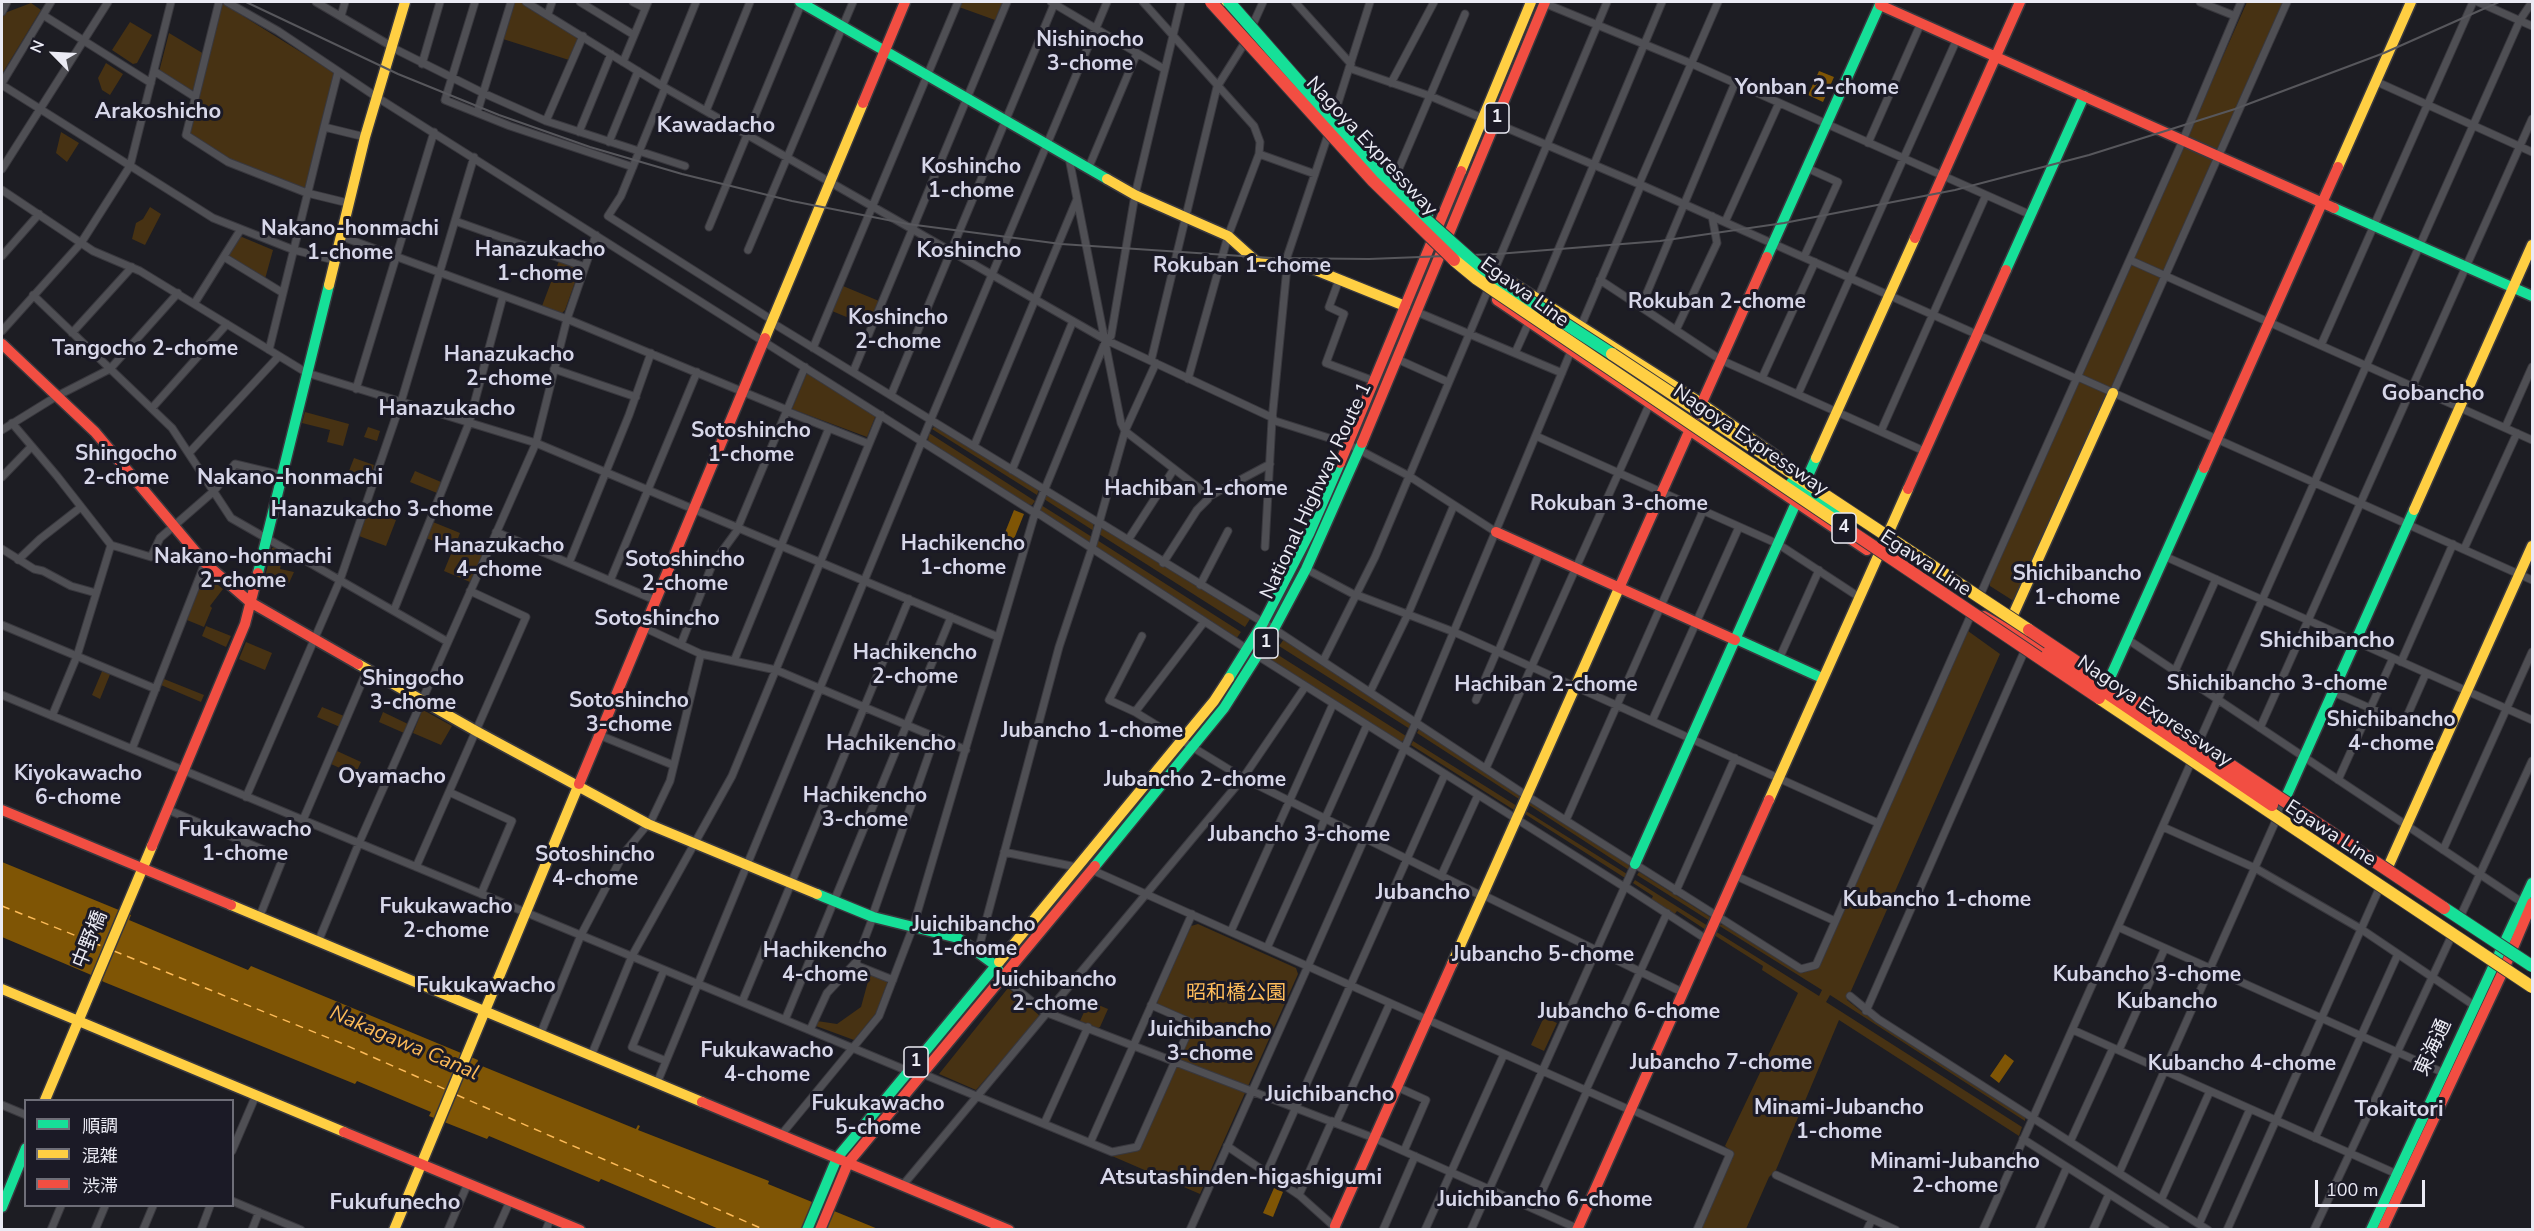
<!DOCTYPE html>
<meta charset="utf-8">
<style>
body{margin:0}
#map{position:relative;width:2534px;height:1231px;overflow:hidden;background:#1d1d23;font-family:"Nunito Sans","Noto Sans JP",sans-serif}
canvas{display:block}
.frame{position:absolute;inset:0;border:3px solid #ebebf4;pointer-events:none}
.legend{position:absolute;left:24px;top:1099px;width:210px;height:108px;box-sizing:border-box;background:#1b1a26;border:2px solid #6e6e78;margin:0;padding:8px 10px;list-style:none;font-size:18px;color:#ebebf4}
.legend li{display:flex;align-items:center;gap:12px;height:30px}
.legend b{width:30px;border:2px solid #6e6e78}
.north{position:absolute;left:24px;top:24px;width:60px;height:60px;-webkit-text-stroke:4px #1b1a26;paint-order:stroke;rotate:294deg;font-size:16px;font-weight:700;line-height:24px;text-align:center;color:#ebebf4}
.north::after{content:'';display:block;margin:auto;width:21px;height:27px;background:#ebebf4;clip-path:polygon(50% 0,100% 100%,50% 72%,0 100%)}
.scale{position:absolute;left:2315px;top:1180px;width:110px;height:27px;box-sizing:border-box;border:3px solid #ebebf4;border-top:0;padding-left:8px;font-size:18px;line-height:21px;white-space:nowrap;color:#ebebf4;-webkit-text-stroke:4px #1b1a26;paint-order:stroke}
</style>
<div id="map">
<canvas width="2534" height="1231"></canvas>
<div class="frame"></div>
<ul class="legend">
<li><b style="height:8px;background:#16e098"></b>順調</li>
<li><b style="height:8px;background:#ffcf43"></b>混雑</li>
<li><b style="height:8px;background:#f24e42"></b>渋滞</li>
</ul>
<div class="north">N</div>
<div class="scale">100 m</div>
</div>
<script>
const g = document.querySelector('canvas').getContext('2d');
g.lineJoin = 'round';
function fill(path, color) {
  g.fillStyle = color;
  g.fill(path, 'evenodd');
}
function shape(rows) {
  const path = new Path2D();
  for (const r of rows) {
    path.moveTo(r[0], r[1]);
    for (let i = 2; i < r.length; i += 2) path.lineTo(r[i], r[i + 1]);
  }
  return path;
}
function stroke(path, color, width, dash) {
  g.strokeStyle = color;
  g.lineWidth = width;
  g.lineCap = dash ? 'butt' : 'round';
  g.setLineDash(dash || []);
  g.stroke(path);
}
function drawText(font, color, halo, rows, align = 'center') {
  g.font = font + ' "Nunito Sans","Noto Sans JP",sans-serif';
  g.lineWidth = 6;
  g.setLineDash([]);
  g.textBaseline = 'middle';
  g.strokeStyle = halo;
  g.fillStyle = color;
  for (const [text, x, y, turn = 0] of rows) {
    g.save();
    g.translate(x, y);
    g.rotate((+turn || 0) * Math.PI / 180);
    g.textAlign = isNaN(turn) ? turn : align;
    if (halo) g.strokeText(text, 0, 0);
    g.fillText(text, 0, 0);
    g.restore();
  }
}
fill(shape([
 [514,2,520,2,575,36,578,40,569,60,503,39],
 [961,2,1003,2,995,20,959,7],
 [2247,2,2284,2,2017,598,2012,600,1990,586,1990,582],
 [31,3,41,10,2,74,2,14],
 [222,3,333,72,335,76,307,188,304,189,230,160,190,135,189,131],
 [130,22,152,35,137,63,133,64,112,50],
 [169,33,204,54,194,90,189,91,159,72],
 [106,63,123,74,110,95,102,90,98,78],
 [61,132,79,143,67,162,56,153],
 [150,207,161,214,145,245,132,239,136,223,143,219],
 [242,237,273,250,265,279,229,258,229,253,238,238],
 [559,261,578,268,579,271,565,310,562,313,542,306],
 [843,286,879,301,868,326,832,311],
 [807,373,876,415,867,437,792,409],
 [305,412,349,424,343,446,327,442,330,430,302,423],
 [936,425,1039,489,1037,495,932,429],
 [368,427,380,431,377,441,364,437],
 [929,433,1035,501,1032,505,1025,504,928,441],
 [354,458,374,465,370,478,349,471],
 [415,471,441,482,437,493,410,482],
 [1047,493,1093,522,1094,531,1044,499],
 [1041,505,1092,537,1090,544,1039,511],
 [368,511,396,520,386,546,359,536],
 [433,522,460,533,457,541,483,553,470,582,444,571,453,549,426,538],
 [1102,527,1250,619,1245,627,1099,534],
 [1097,540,1241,632,1236,639,1096,548],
 [275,547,284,552,280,569,294,572,289,583,265,577,272,548],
 [204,576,207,576,223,589,210,606,212,608,204,627,187,620],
 [206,626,231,636,226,647,202,636],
 [1968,631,2000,654,1847,1000,1862,1012,2025,1116,2025,1121,1830,995,1826,1002,2022,1127,2019,1136,1839,1020,1776,1170,1769,1177,1746,1229,1700,1230,1733,1153,1725,1146,1798,993,1762,970,1763,966,1714,935,1715,931,1819,996,1822,990,1718,925,1725,924,1802,973,1817,968],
 [1284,639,1411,724,1410,729,1279,646],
 [246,642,272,653,265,670,239,659],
 [1275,653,1406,736,1404,740,1401,742,1271,661],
 [103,669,111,672,100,699,92,695],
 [164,679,204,695,201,702,161,685],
 [322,707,344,716,340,727,317,717],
 [422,711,425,711,452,726,441,745,413,733],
 [383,712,408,724,404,733,379,722],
 [1419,729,1521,796,1519,799,1417,733],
 [1413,741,1517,806,1514,810,1411,745],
 [337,751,361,762,355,775,331,764],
 [1531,802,1629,864,1629,870,1529,805],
 [1526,811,1627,874,1625,878,1525,814],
 [1639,872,1710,917,1710,921,1637,875],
 [1635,880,1708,926,1706,930,1677,911,1674,915,1651,900,1653,896,1633,883],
 [1198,924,1296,968,1298,974,1200,1194,1112,1156,1139,1150,1196,1022,1158,1005,1157,1002,1191,926],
 [870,974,888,981,876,1013,854,1040,816,1026,817,1021,837,1024,861,1007],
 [1008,988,1040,1016,976,1090,939,1074],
 [1089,1001,1108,1009,1100,1027,1098,1028,1080,1021],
 [1544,1017,1557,1023,1544,1051,1531,1045]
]), '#473213');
fill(shape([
 [1819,71,1834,77,1823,102,1808,95],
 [1014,510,1024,514,1014,539,1004,535],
 [2,862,131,915,129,920,248,970,251,966,478,1060,477,1064,636,1129,638,1125,640,1126,638,1130,769,1181,768,1184,878,1229,719,1229,601,1179,599,1182,489,1136,487,1139,429,1116,431,1112,357,1081,355,1084,104,982,89,974,2,937],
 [2005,1054,2014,1061,1999,1083,1990,1076],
 [1274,1188,1283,1192,1273,1217,1263,1213]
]), '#7f5505');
stroke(shape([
 [2,906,104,947],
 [114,951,341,1043,447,1090],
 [457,1095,765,1230]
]), '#fcba58', 1.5, [8, 6]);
const street = shape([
 [219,2,186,135,228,162,307,193,348,203],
 [227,2,278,31,375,96,1035,513],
 [316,2,391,46],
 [475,2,445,100,510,126,633,167],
 [526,2,662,86,1106,340,1273,418],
 [580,2,634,35],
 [633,2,645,8],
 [1051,2,1164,69],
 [1143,2,1254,126,1260,142,1259,154,1228,236,1188,379],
 [1295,2,1351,64],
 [2200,2,2235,16],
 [2478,2,2532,26],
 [1544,3,1690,63,2031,215],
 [2,12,7,2],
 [548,14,552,2],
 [43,15,151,83],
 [341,16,345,2],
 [1254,22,1263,2],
 [391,47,483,93,546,121,685,166],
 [623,62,648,2],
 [422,64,440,2],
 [1349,68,1430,96,1482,118],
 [154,71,195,97],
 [2375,81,2532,152],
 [2,83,51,2],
 [1391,83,1434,2],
 [2,85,213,218,294,250,334,260],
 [662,86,696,2],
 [665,88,621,196,608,216,772,320],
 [706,111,750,2],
 [477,113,511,2],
 [546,121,583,36],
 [1332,122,1370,2],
 [1495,123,1639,184,2077,379],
 [324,127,338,72],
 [579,132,611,54],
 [609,142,638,71],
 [1868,143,1921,23],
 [1259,154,1315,174],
 [1069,158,1121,423,1125,431,1208,495,1208,499,1197,510,1163,563],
 [2,169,108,2],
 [1088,169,1137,53],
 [1394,180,1465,14],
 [1639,184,1718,2],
 [2,190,93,251,140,271,307,373,536,443,998,637],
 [455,221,585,267],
 [1725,222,1779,103],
 [709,227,802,2],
 [340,236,567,319,787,410],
 [748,250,853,2],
 [2,256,39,214],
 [224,257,283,293],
 [1804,257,1838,182,1807,168],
 [2130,260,2532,440],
 [1284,266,1329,132],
 [1494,271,1607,2],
 [1339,280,1329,307,1344,314,1326,363,1374,381],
 [1600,280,1721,360,1924,451],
 [33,295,172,428,231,518,448,642],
 [1538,298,1662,2],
 [194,304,241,229],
 [1641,307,1735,83],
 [1417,312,1562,373],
 [771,322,1099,523],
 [1581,326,1641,185],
 [1676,330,1717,243,1712,216],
 [2,331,81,243,130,166,171,2],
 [72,333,132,267],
 [2321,345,2473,2],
 [813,348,958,2],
 [269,350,324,127,365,137],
 [1515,353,1529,322],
 [1397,359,1448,382],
 [1151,361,1217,87,1244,44],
 [554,369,636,397],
 [853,372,1007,2],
 [2078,377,2532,580],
 [1762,378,1815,262],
 [356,389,434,132],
 [2113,393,2287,2],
 [1798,394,1957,39],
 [891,395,1055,2],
 [152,408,227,324],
 [786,411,869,444],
 [1272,420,1348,444,1409,476,1496,532],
 [12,423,57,476,111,545,151,557,160,538,214,491,235,464,281,475],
 [2505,428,2532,367],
 [2,430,57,396,110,369,178,293],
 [1881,431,1986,195],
 [1536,436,1778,544,1859,597],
 [974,446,1077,199],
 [189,453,279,356],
 [1012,470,1073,321],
 [2,477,31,447],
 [1208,497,1270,464],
 [1036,512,1247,649],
 [1099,522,1274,629,1527,796,1801,969,1816,965,1970,617],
 [738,527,805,367],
 [496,532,655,600],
 [1128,540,1174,469],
 [1265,547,1272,420,1287,267],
 [2,549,34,569,43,571,71,586,96,593],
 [2464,549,2517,433],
 [2164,556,2532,720],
 [18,560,40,539,81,507],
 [569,563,629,415,651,353],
 [1306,569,1357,596],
 [610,581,697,372],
 [1200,585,1228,531],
 [1981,593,2183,140,2241,2],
 [1357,595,1454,632,1878,823],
 [394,610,469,423,503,296],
 [2,625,156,689],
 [643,627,701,654,776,670,966,750],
 [1142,636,1109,700,1135,712,1204,622],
 [2127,639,2523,903],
 [681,644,712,565,739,528],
 [1498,652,1540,552],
 [1258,656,1626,888],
 [1779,659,1819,570],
 [734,661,829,428],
 [1323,661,1375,557,1487,292],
 [2401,662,2453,544],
 [2175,671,2216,579],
 [1370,692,1408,614,1454,505],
 [2333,692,2404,723,2426,673],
 [2,695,908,1071],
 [1476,700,1497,651],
 [1135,712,1243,778,1482,896],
 [52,716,77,656,111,545],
 [1652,721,1739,527],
 [2260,728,2532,119],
 [599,735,673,765],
 [2198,744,2520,20,2532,2],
 [132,749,205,563],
 [1486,768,1650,403],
 [2338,780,2393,658],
 [449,792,512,821,481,894],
 [246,797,340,580,401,402,474,157],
 [166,809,283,858,259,918],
 [303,820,368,668],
 [1566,820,1703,511],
 [649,825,670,781,701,654],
 [2163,827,2255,868,2361,929,2475,1006],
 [2443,850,2532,652],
 [1004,852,1076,867],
 [416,867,526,617,470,591],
 [1092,870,1630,1110],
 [1734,875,1835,921],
 [1441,876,1478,795],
 [1626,887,1706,939],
 [1676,891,1735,758],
 [1483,895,1682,992],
 [2461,915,2532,761],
 [872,917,935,737],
 [2118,927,2444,1073],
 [1231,931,1333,704],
 [318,942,359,843,536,443,567,319,596,235],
 [1267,948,1367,725],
 [978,951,1059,647,1092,548,1125,431,1156,363],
 [856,962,858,966,893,980],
 [1308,966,1416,722,1571,351],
 [664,970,632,1047,666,1061],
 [1003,978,1045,1012,1374,1138,1581,1230],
 [1850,996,1878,1019,2208,1230],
 [742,1002,909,599],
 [1866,1011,2024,652],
 [785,1020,951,617],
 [810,1030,827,993,856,962,873,917],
 [2073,1030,2399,1175],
 [540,1035,581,935,624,853,648,824],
 [2119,1050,2165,948],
 [591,1056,632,956,732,776,881,415],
 [923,1074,1112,1152,1137,1147,1192,1023,1151,1005],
 [657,1083,931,419,1107,2],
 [1397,1087,1426,1100,1404,1151],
 [1586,1090,1667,913],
 [2,1105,26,1115],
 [1630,1109,1730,1154,1697,1230],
 [1336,1123,1390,1003],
 [1044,1124,1088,1027],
 [781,1135,879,1016,913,927,1035,513,1106,340,1111,336,1135,195,1181,2],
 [2315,1138,2398,954],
 [2023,1139,2166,1230],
 [2070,1142,2113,1048],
 [1090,1143,1192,914],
 [1227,1146,1299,1195,1337,1229],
 [232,1151,256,1095],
 [1267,1172,1445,774],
 [2119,1173,2285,800],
 [1776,1175,1896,1230],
 [903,1185,1243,778,1305,687],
 [1299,1195,1332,1121],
 [2161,1200,2210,1091],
 [232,1201,301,1230],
 [1534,1209,1587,1091],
 [2199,1224,2250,1109],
 [51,1230,61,1206],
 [95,1230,105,1206],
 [143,1230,153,1206],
 [201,1230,210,1206],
 [252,1230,259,1212],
 [448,1230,468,1183],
 [497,1230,510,1201],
 [546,1230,551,1217],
 [1190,1230,1308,966],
 [1383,1230,1415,1156],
 [1425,1230,1504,1054],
 [1471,1230,1635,864],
 [1867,1230,1872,1219],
 [1983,1230,2193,758],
 [2039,1230,2067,1167],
 [2093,1230,2109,1194],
 [2227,1230,2379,889],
 [2314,1230,2452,935]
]);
const fast = shape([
 [800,2,1107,179],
 [1369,152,1428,215],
 [2334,208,2532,296],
 [1767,257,1881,2],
 [2006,270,2084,96],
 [258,573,329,285],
 [1736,639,1822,678],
 [1229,678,1263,623,1309,534,1340,463],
 [2105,689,2204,468],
 [2286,797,2414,510],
 [1635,864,1816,458],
 [1095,866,1224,708,1274,629,1306,569,1362,443],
 [817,894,873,917,958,938,995,965,1000,973],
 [2,1207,26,1148],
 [807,1230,837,1158,999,962],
 [2371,1230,2532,883]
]);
const slow = shape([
 [1220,2,1249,34],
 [2338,167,2411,2],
 [1461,171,1531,2],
 [1107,179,1135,195,1228,236,1258,263,1313,269,1405,306],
 [1505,278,1701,403,1778,457],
 [329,285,365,137,405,2],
 [765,338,863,103],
 [1816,458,1915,238],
 [2414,510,2532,245],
 [2013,615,2113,393],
 [358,664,476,731,648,824,817,894],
 [1769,800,1908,489],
 [2388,867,2532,546],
 [231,905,702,1102],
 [999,962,1214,701,1229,678],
 [1452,964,1620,586],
 [2,989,344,1132],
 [45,1100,152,846],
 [394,1230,579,784]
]);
const jam = shape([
 [1880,5,2334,208],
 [863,103,905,2],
 [1915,238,2020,2],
 [1497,300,1867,550],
 [2,344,95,432,205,563,250,602,358,664],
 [1362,443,1545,2],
 [1340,463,1461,171],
 [2204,468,2338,167],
 [1908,489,2006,270],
 [1496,532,1735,640],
 [1620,586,1767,257],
 [1984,616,2048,653],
 [579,784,765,338],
 [2,810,231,905],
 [152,846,245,624,258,573],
 [702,1102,1009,1230],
 [344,1132,580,1230],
 [1335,1226,1452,964],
 [820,1230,848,1163,1095,866],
 [1577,1230,1769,800],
 [2382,1230,2504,969,2532,903]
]);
stroke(street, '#39383e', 9);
stroke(fast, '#39383e', 13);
stroke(slow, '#39383e', 13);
stroke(jam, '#39383e', 13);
stroke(street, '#4f4f54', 7);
stroke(fast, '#16e098', 10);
stroke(slow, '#ffcf43', 10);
stroke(jam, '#f24e42', 10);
stroke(shape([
 [246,2,398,74,499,115,590,147,682,174,792,201,908,224,1061,244,1272,258,1369,259,1497,254,1660,241,1784,223,1955,190,2089,155,2235,109,2384,53,2499,2]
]), '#57575c', 2);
const fastBridge = shape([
 [1229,2,1380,174,1414,209,1484,271,1612,354],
 [1792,483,1841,514],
 [2444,908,2532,966]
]);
const slowBridge = shape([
 [1454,260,1477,279,1843,526],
 [1612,354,2029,630],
 [2099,698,2532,987]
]);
const jamBridge = shape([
 [1211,2,1373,181,1454,260],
 [1843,526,2099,698],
 [2029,630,2444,908],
 [2048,653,2272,805]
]);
stroke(fastBridge, '#39383e', 14, []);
stroke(slowBridge, '#39383e', 14, []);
stroke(jamBridge, '#39383e', 14, []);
stroke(fastBridge, '#16e098', 12);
stroke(slowBridge, '#ffcf43', 12);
stroke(jamBridge, '#f24e42', 12);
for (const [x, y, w] of [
 [1497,118,24],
 [1844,528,24],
 [1266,643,24],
 [916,1062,24]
]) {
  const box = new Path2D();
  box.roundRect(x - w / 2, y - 15, w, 30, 4.5);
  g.fillStyle = '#1b1a26';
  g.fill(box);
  stroke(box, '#ebebf4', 1.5);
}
drawText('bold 18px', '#ebebf4', null, [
 ["1",1497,118],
 ["4",1844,528],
 ["1",1266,643],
 ["1",916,1062]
]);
drawText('20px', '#ebebf4', '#1b1a26', [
 ["Nagoya Expressway",1371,147,47],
 ["Egawa Line",1524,293,36],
 ["Nagoya Expressway",1750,441,34],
 ["National Highway Route 1",1317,491,-65],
 ["Egawa Line",1925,564,33],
 ["Nagoya Expressway",2154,712,34],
 ["Egawa Line",2330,834,33],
 ["中野橋",91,940,-68],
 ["東海通",2434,1048,-65]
]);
drawText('20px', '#febc5a', '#1b1a26', [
 ["昭和橋公園",1236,994]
]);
drawText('bold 21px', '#d7d7e9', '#1b1a26', [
 ["Nishinocho",1090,41],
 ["3-chome",1090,65],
 ["Yonban 2-chome",1817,89],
 ["Koshincho",971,168],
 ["1-chome",971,192],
 ["Nakano-honmachi",350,230],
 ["1-chome",350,254],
 ["Hanazukacho",540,251],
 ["1-chome",540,275],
 ["Rokuban 1-chome",1242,267],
 ["Rokuban 2-chome",1717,303],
 ["Koshincho",898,319],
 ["2-chome",898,343],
 ["Tangocho 2-chome",145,350],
 ["Hanazukacho",509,356],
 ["2-chome",509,380],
 ["Sotoshincho",751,432],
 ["1-chome",751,456],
 ["Shingocho",126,455],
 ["2-chome",126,479],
 ["Hachiban 1-chome",1196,490],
 ["Rokuban 3-chome",1619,505],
 ["Hanazukacho 3-chome",382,511],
 ["Hachikencho",963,545],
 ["1-chome",963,569],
 ["Hanazukacho",499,547],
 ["4-chome",499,571],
 ["Nakano-honmachi",243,558],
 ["2-chome",243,582],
 ["Sotoshincho",685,561],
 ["2-chome",685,585],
 ["Shichibancho",2077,575],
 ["1-chome",2077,599],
 ["Hachikencho",915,654],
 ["2-chome",915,678],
 ["Shingocho",413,680],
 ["3-chome",413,704],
 ["Shichibancho 3-chome",2277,685],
 ["Hachiban 2-chome",1546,686],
 ["Sotoshincho",629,702],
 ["3-chome",629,726],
 ["Shichibancho",2391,721],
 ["4-chome",2391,745],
 ["Jubancho 1-chome",1092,732],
 ["Kiyokawacho",78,775],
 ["6-chome",78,799],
 ["Jubancho 2-chome",1195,781],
 ["Hachikencho",865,797],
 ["3-chome",865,821],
 ["Fukukawacho",245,831],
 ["1-chome",245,855],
 ["Jubancho 3-chome",1299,836],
 ["Sotoshincho",595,856],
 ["4-chome",595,880],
 ["Kubancho 1-chome",1937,901],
 ["Fukukawacho",446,908],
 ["2-chome",446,932],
 ["Juichibancho",974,926],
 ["1-chome",974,950],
 ["Hachikencho",825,952],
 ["4-chome",825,976],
 ["Jubancho 5-chome",1543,956],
 ["Kubancho 3-chome",2147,976],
 ["Juichibancho",1055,981],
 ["2-chome",1055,1005],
 ["Jubancho 6-chome",1629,1013],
 ["Juichibancho",1210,1031],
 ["3-chome",1210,1055],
 ["Fukukawacho",767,1052],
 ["4-chome",767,1076],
 ["Jubancho 7-chome",1721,1064],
 ["Kubancho 4-chome",2242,1065],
 ["Fukukawacho",878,1105],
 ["5-chome",878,1129],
 ["Minami-Jubancho",1839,1109],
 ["1-chome",1839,1133],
 ["Minami-Jubancho",1955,1163],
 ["2-chome",1955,1187],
 ["Juichibancho 6-chome",1545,1201]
]);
drawText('italic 21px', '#fcba58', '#1b1a26', [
 ["Nakagawa Canal",404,1044,23]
]);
drawText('bold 22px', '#d7d7e9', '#1b1a26', [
 ["Arakoshicho",158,113],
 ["Kawadacho",716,127],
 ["Koshincho",969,252],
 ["Gobancho",2433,395],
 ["Hanazukacho",447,410],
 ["Nakano-honmachi",290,479],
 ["Sotoshincho",657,620],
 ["Shichibancho",2327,642],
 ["Hachikencho",891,745],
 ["Oyamacho",392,778],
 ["Jubancho",1423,894],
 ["Fukukawacho",486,987],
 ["Kubancho",2167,1003],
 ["Juichibancho",1330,1096],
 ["Tokaitori",2399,1111],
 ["Atsutashinden-higashigumi",1241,1179],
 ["Fukufunecho",395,1204]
]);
</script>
